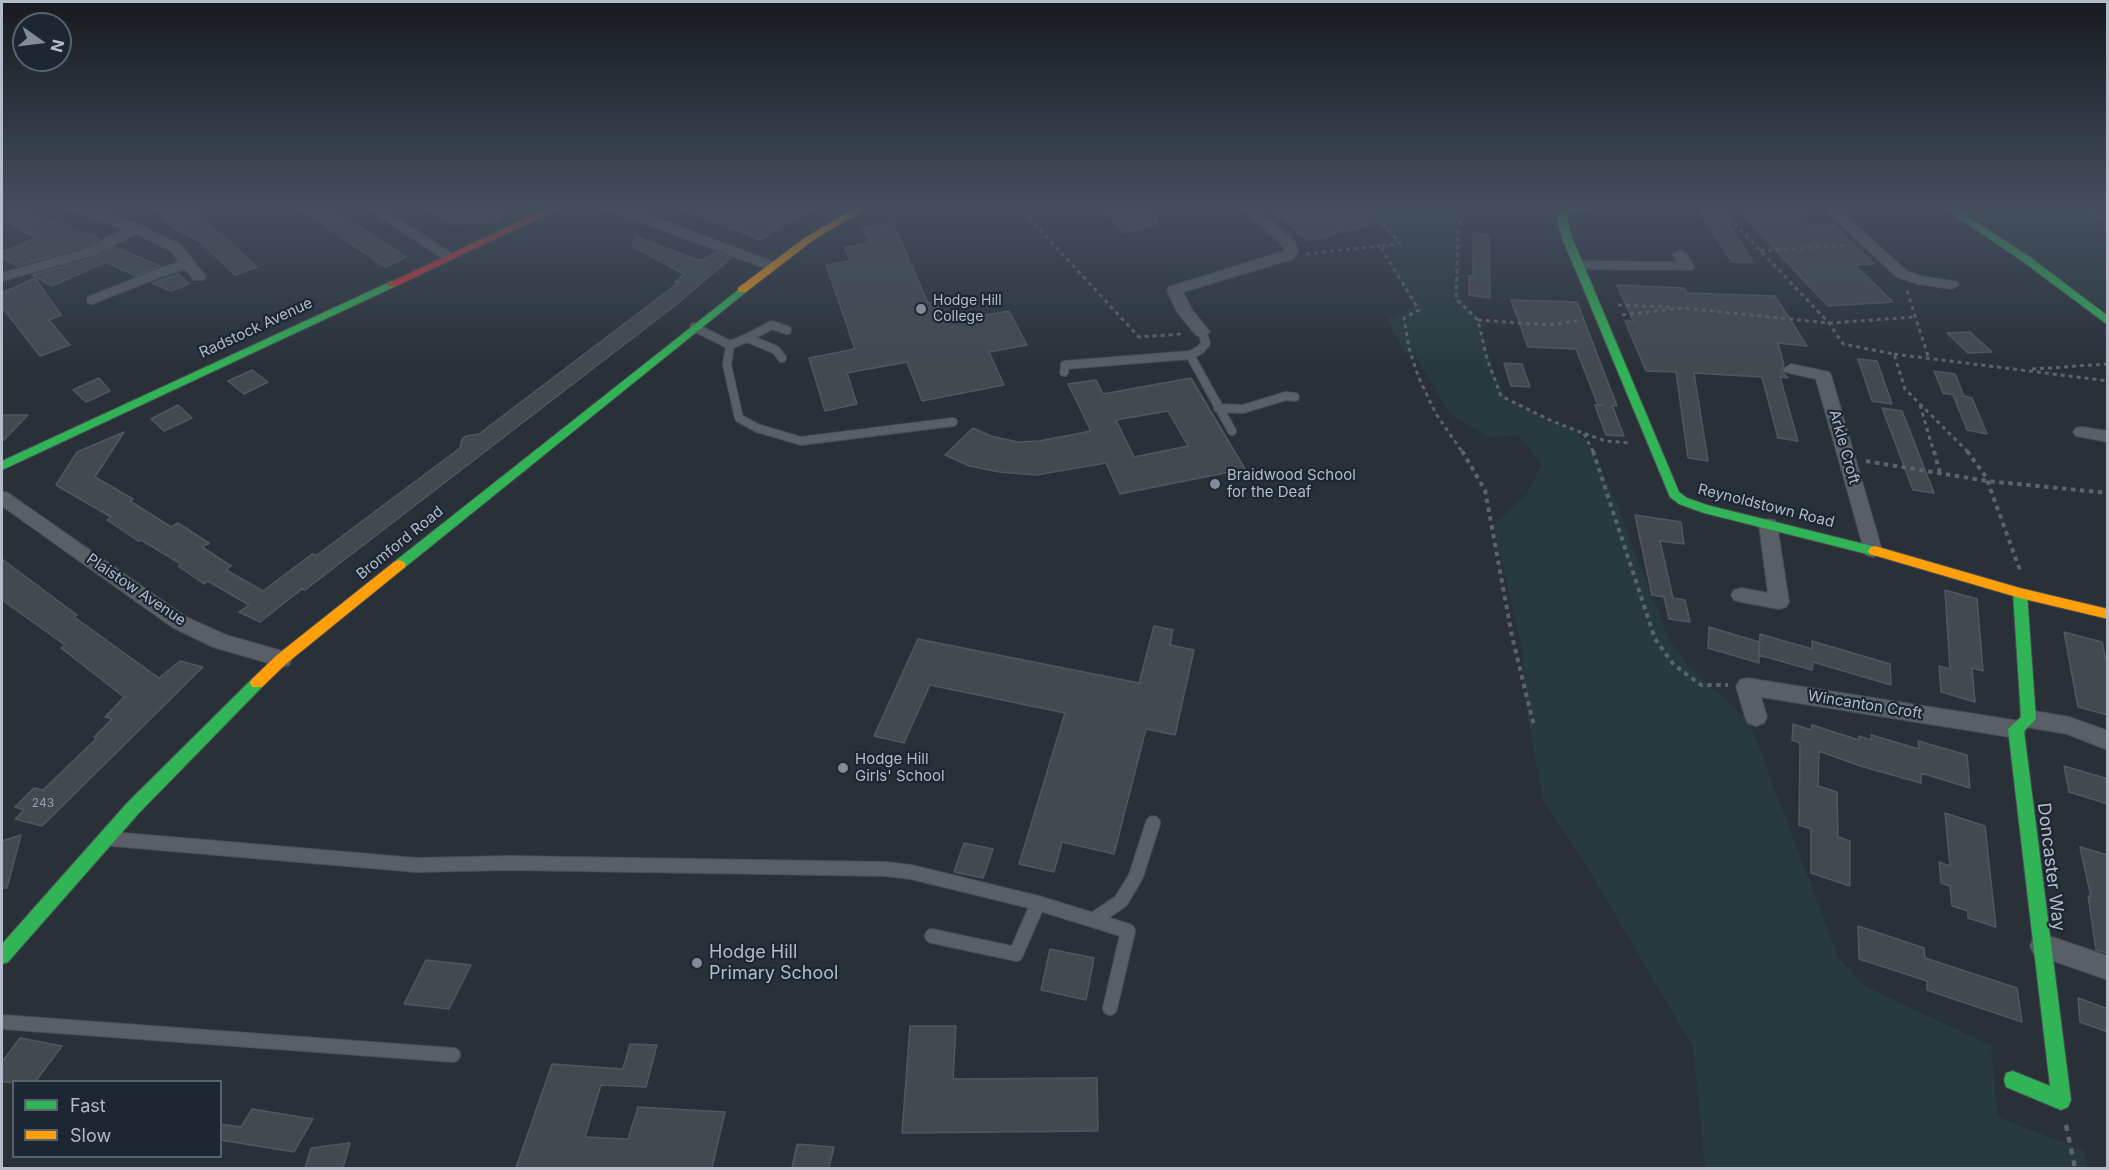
<!DOCTYPE html>
<style>
body{margin:0}
#map{position:relative;width:2109px;height:1170px;overflow:hidden;background:#2a3038;font-family:Inter,sans-serif}
canvas{display:block}
.frame{position:absolute;inset:0;border:3px solid #b4bcc9;pointer-events:none}
.legend{position:absolute;left:12px;top:1080px;width:210px;height:78px;box-sizing:border-box;background:#1d2633;border:2px solid #59626f;margin:0;padding:8px 10px;list-style:none;font-size:18px;color:#b4bcc9}
.legend li{display:flex;align-items:center;gap:12px;height:30px}
.legend b{width:30px;border:2px solid #59626f}
.north{position:absolute;left:12px;top:12px;width:60px;height:60px;box-sizing:border-box;background:#1d2633;border:2px solid #59626f;border-radius:50%;rotate:104deg;font-size:16px;font-weight:700;line-height:24px;text-align:center;color:#b4bcc9}
.north::after{content:'';display:block;margin:auto;width:21px;height:27px;background:#848b96;clip-path:polygon(50% 0,100% 100%,50% 72%,0 100%)}
</style>
<div id="map">
<canvas width="2109" height="1170"></canvas>
<div class="frame"></div>
<ul class="legend">
<li><b style="height:8px;background:#30b455"></b>Fast</li>
<li><b style="height:8px;background:#ff9f0a"></b>Slow</li>
</ul>
<div class="north">N</div>
</div>
<script>
const g = document.querySelector('canvas').getContext('2d');
g.lineJoin = 'round';
function fill(path, color) {
  g.fillStyle = color;
  g.fill(path, 'evenodd');
}
function shape(rows) {
  const path = new Path2D();
  for (const r of rows) {
    path.moveTo(r[0], r[1]);
    for (let i = 2; i < r.length; i += 2) path.lineTo(r[i], r[i + 1]);
  }
  return path;
}
function stroke(path, color, width, dash) {
  g.strokeStyle = color;
  g.lineWidth = width;
  g.lineCap = dash ? 'butt' : 'round';
  g.setLineDash(dash || []);
  g.stroke(path);
}
function drawText(font, color, halo, rows, align = 'center') {
  g.font = font + ' Inter,sans-serif';
  g.lineWidth = 4.5;
  g.setLineDash([]);
  g.textBaseline = 'middle';
  g.strokeStyle = halo;
  g.fillStyle = color;
  for (const [text, x, y, turn = 0] of rows) {
    g.save();
    g.translate(x, y);
    g.rotate((+turn || 0) * Math.PI / 180);
    g.textAlign = isNaN(turn) ? turn : align;
    if (halo) g.strokeText(text, 0, 0);
    g.fillText(text, 0, 0);
    g.restore();
  }
}
fill(shape([
 [1355,206,1472,206,1463,231,1460,296,1476,315,1494,371,1507,400,1577,432,1593,450,1614,497,1669,640,1691,669,1749,721,1838,957,1863,985,1991,1046,1998,1117,2084,1151,2087,1168,1705,1168,1693,1047,1589,870,1543,801,1528,721,1521,644,1493,525,1527,494,1542,464,1518,435,1490,438,1450,414,1415,355,1404,353,1387,318,1414,306,1376,244,1394,240],
 [1956,206,2107,206,2107,314,1980,220]
]), '#273a3e');
const building = shape([
 [15,206,41,218,57,222,99,239,84,247,17,266,2,258,2,252,36,238,2,219,2,212,15,206],
 [153,206,191,206,218,234,220,233,257,267,235,275,199,241,174,229,153,206],
 [296,206,327,206,406,257,385,267,296,206],
 [425,206,507,206,497,222,452,224,425,206],
 [675,206,815,206,760,240,675,206],
 [1100,206,1155,206,1157,225,1124,233,1100,206],
 [1268,206,1354,206,1375,223,1308,241,1268,206],
 [1734,206,1805,206,1806,225,1833,224,1874,264,1855,265,1893,302,1828,306,1734,206],
 [1697,207,1719,208,1753,262,1732,262,1697,207],
 [893,223,928,303,938,302,947,322,1009,311,1027,345,989,352,1004,385,922,401,907,362,847,373,857,404,825,411,809,358,855,349,826,265,850,261,845,247,869,243,863,228,893,223],
 [1473,233,1489,235,1490,298,1469,295,1469,276,1473,276,1473,233],
 [636,237,701,261,716,252,731,258,677,304,305,590,302,589,260,622,239,612,249,605,208,581,204,584,178,566,181,564,141,540,138,541,107,520,111,517,56,485,77,452,124,432,95,477,133,499,130,501,171,527,178,523,209,543,202,547,231,566,226,570,263,591,312,554,317,555,460,448,462,439,466,436,479,434,678,283,675,282,684,274,632,246,636,237],
 [115,247,160,266,136,276,106,262,52,286,32,275,96,257,115,247],
 [179,274,189,284,171,291,152,283,179,274],
 [35,278,61,315,49,320,70,345,40,356,2,307,2,293,35,278],
 [1617,285,1684,288,1687,293,1775,296,1807,346,1778,343,1784,365,1781,370,1788,378,1780,377,1798,441,1778,438,1762,377,1694,373,1708,461,1688,458,1676,372,1646,371,1625,321,1633,321,1617,285],
 [1511,300,1577,302,1617,406,1612,405,1624,436,1606,435,1595,405,1603,405,1598,405,1576,349,1528,347,1511,300],
 [1970,332,1992,352,1968,353,1947,333,1970,332],
 [1858,359,1877,361,1892,404,1872,401,1858,359],
 [1504,363,1522,364,1530,387,1511,386,1504,363],
 [252,370,268,382,244,394,228,381,252,370],
 [1934,371,1955,374,1964,396,1972,398,1987,434,1967,430,1953,395,1943,393,1934,371],
 [99,378,110,391,86,402,73,390,99,378],
 [1191,378,1245,469,1120,494,1106,463,1036,475,999,472,970,466,945,455,973,428,991,436,1018,442,1039,441,1091,431,1068,384,1096,380,1103,394,1191,378],
 [1168,411,1188,446,1134,457,1116,420,1168,411],
 [178,405,192,418,164,431,151,419,178,405],
 [1882,408,1902,411,1934,493,1913,490,1882,408],
 [2,415,28,415,2,442,2,415],
 [1635,515,1681,522,1684,544,1660,541,1673,598,1685,600,1690,622,1669,619,1664,597,1652,595,1635,515],
 [2,559,77,615,74,617,159,678,180,661,203,667,42,826,15,819,24,810,15,807,34,788,43,790,97,738,94,737,112,719,105,717,124,697,61,648,65,645,2,600,2,559],
 [1945,590,1977,599,1983,671,1972,668,1975,702,1941,692,1939,666,1950,669,1945,590],
 [1154,626,1173,630,1170,645,1194,650,1175,735,1146,729,1114,854,1062,842,1054,872,1019,864,1065,713,930,685,904,743,874,736,918,639,1139,683,1154,626],
 [1709,627,1759,642,1759,663,1708,648,1709,627],
 [2064,632,2102,642,2108,670,2108,715,2078,707,2064,632],
 [1760,634,1812,649,1812,641,1890,664,1891,685,1813,662,1812,670,1759,655,1760,634],
 [1793,724,1811,730,1812,725,1859,740,1859,736,1871,740,1871,735,1919,749,1918,741,1967,755,1970,788,1921,773,1921,783,1860,766,1819,751,1818,786,1837,792,1838,837,1850,841,1850,886,1811,873,1811,829,1799,825,1800,743,1792,740,1793,724],
 [2064,766,2108,779,2108,804,2069,792,2064,766],
 [1945,813,1985,826,1996,927,1968,918,1968,911,1952,906,1950,886,1941,883,1939,862,1950,866,1945,813],
 [21,835,7,888,2,888,2,841,21,835],
 [964,843,993,849,983,878,954,872,964,843],
 [2080,847,2108,855,2108,953,2096,950,2088,896,2091,897,2080,847],
 [1858,926,1924,948,1925,958,2017,988,2022,1022,1927,990,1927,981,1859,959,1858,926],
 [1050,949,1094,958,1086,1000,1041,990,1050,949],
 [426,960,471,965,449,1009,404,1004,426,960],
 [2078,998,2108,1009,2108,1032,2080,1022,2078,998],
 [910,1026,956,1026,953,1079,1097,1078,1098,1131,902,1133,910,1026],
 [20,1038,62,1046,35,1082,2,1082,2,1062,20,1038],
 [630,1044,657,1045,646,1087,601,1085,585,1137,628,1139,638,1107,725,1112,712,1168,516,1168,552,1064,623,1069,630,1044],
 [252,1109,313,1119,294,1152,220,1140,220,1124,241,1127,252,1109],
 [350,1143,343,1168,305,1168,311,1148,350,1143],
 [797,1144,834,1147,829,1168,792,1168,797,1144]
]);
fill(building, '#444950');
stroke(building, '#52575f', 1.5);
const laneFar1 = shape([
 [91,300,157,274],
 [694,327,730,345,727,365,739,418,757,428,801,441,953,422],
 [747,338,772,325,787,330],
 [730,345,747,338,776,350,782,358],
 [1190,355,1232,431],
 [1064,372,1065,365,1190,355,1200,350,1206,343,1202,332],
 [1218,408,1243,409,1286,396,1295,397]
]);
const lane = shape([
 [112,839,416,865,510,863,885,869,911,872,1038,903,1128,931,1110,1008],
 [1093,920,1121,901,1136,876,1153,823],
 [932,936,1016,954,1038,903],
 [2,1022,453,1055]
]);
const street = shape([
 [65,206,85,206,141,226,181,245,206,277,204,280,194,280,185,269,157,278,152,277,150,274,152,271,179,262,171,251,136,234,95,255,2,281,2,273,85,249,124,229,67,209,65,206],
 [363,206,379,206,456,256,454,259,444,259,363,206],
 [604,206,623,206,777,263,779,266,777,269,767,269,606,209,604,206],
 [1240,206,1255,206,1296,243,1298,251,1293,259,1183,292,1192,310,1210,332,1202,337,1196,335,1177,312,1167,290,1169,287,1284,251,1284,247,1240,206],
 [1820,206,1835,206,1907,271,1921,276,1957,282,1959,285,1952,289,1918,284,1897,277,1820,206],
 [1680,250,1687,254,1694,267,1692,270,1579,269,1572,265,1579,261,1677,262,1673,254,1680,250],
 [1791,364,1829,372,1831,375,1882,550,1880,555,1873,557,1866,555,1864,550,1816,379,1785,372,1783,369,1791,364],
 [2082,427,2108,431,2108,442,2076,436,2073,432,2076,428,2082,427],
 [2,491,8,493,186,617,226,635,289,653,292,659,289,665,282,667,213,647,172,627,2,506,2,491],
 [1768,519,1775,520,1777,525,1789,602,1786,607,1779,609,1741,602,1734,600,1731,595,1734,590,1741,588,1768,593,1759,525,1761,520,1768,519],
 [1747,678,2019,721,2021,713,2029,710,2069,717,2108,731,2108,750,2067,734,2026,727,2024,735,2016,738,1761,697,1767,717,1764,723,1756,726,1748,723,1745,717,1736,686,1740,680,1747,678],
 [2043,934,2108,956,2108,980,2034,954,2030,946,2034,938,2043,934]
]);
const fast = shape([
 [1578,206,1599,206,1569,213,1567,220,1571,235,1679,492,1687,498,1707,505,1880,548,1882,551,1880,554,1875,556,1704,513,1679,504,1670,497,1561,235,1557,220,1560,211,1578,206],
 [1941,206,1952,206,2030,257,2108,316,2108,325,2022,261,1941,206],
 [392,281,396,282,396,286,2,470,2,461,392,281],
 [742,287,746,288,746,292,404,568,394,568,392,565,394,562,742,287],
 [2020,588,2027,593,2036,719,2024,731,2071,1100,2068,1107,2061,1110,2006,1087,2004,1080,2006,1073,2013,1071,2050,1086,2008,729,2021,717,2013,593,2020,588],
 [257,677,262,679,264,683,262,687,139,813,8,962,2,964,2,944,127,803,252,679,257,677]
]);
const slow = shape([
 [858,206,870,206,812,241,746,292,738,292,738,288,806,237,858,206],
 [1875,546,2020,588,2108,609,2108,619,2020,598,1870,554,1868,551,1870,548,1875,546],
 [399,560,404,562,406,565,404,568,287,663,262,687,252,687,250,683,252,679,277,655,394,562,399,560]
]);
const jam = shape([
 [552,206,564,206,396,286,388,286,387,284,552,206]
]);
stroke(laneFar1, '#484c53', 10);
stroke(lane, '#484c53', 16);
stroke(street, '#484c53', 2);
stroke(fast, '#484c53', 2);
stroke(slow, '#484c53', 2);
stroke(jam, '#484c53', 2);
stroke(shape([
 [1018,206,1139,337,1182,334],
 [1367,206,1400,243,1380,246,1419,310,1404,318,1409,348,1418,376,1436,414,1463,453],
 [1465,206,1458,231,1456,299,1478,320,1487,359,1501,396,1552,421,1583,433,1606,441,1631,443],
 [1718,206,1829,323,1843,344,1894,354,1905,389,1969,453],
 [2000,206,2005,206],
 [2076,206,2094,215,2108,226],
 [1760,251,1848,245],
 [1306,254,1380,246],
 [1907,291,1929,359],
 [1618,305,1670,307],
 [1622,315,1683,308,1829,323,1914,317],
 [1478,320,1551,325,1582,320],
 [1894,354,2108,381],
 [2032,369,2108,364],
 [1920,405,1934,453],
 [1584,434,1594,453]
]), '#5d636a', 3, [4, 4]);
stroke(shape([
 [1462,451,1485,490,1512,636,1534,726],
 [1593,451,1655,639,1674,665,1701,685,1728,685],
 [1934,451,1940,473],
 [1967,451,1986,477,2021,573],
 [1866,461,1987,481,2108,493]
]), '#5d636a', 4, [4.5, 4.5]);
stroke(shape([
 [2066,1125,2075,1168]
]), '#5d636a', 4.5, [6, 6]);
stroke(laneFar1, '#5a5e66', 8);
stroke(lane, '#5a5e66', 14);
fill(street, '#5a5e66');
fill(fast, '#30b455');
fill(slow, '#ff9f0a');
fill(jam, '#e5322d');
const sky = g.createLinearGradient(0, 0, 0, 370);
sky.addColorStop(0, '#171a1f');
sky.addColorStop(0.56, '#444e5e');
sky.addColorStop(1, '#444e5e00');
g.fillStyle = sky;
g.fillRect(0, 0, 2109, 370);
for (const [x, y, r, color] of [
 [921,309,6,"#848b96"],
 [1215,484,6,"#848b96"],
 [843,768,6,"#848b96"],
 [697,963,6,"#848b96"]
]) {
  const dot = new Path2D();
  dot.arc(x, y, r, 0, 2 * Math.PI);
  g.fillStyle = color;
  g.fill(dot);
  stroke(dot, '#1d2633', 2);
}
drawText('12px', '#989fab', null, [
 ["243",43,803]
]);
drawText('14px', '#b4bcc9', '#1d2633', [
 ["Hodge Hill",933,301],
 ["College",933,317]
], 'left');
drawText('15px', '#b4bcc9', '#1d2633', [
 ["Radstock Avenue",256,328,-25],
 ["Arkle Croft",1844,447,74],
 ["Reynoldstown Road",1766,506,14],
 ["Bromford Road",400,543,-39],
 ["Plaistow Avenue",136,590,34],
 ["Wincanton Croft",1865,705,9]
]);
drawText('15px', '#b4bcc9', '#1d2633', [
 ["Braidwood School",1227,475],
 ["for the Deaf",1227,492],
 ["Hodge Hill",855,759],
 ["Girls' School",855,776]
], 'left');
drawText('18px', '#b4bcc9', '#1d2633', [
 ["Doncaster Way",2051,867,83]
]);
drawText('18px', '#b4bcc9', '#1d2633', [
 ["Hodge Hill",709,953],
 ["Primary School",709,974]
], 'left');
</script>
